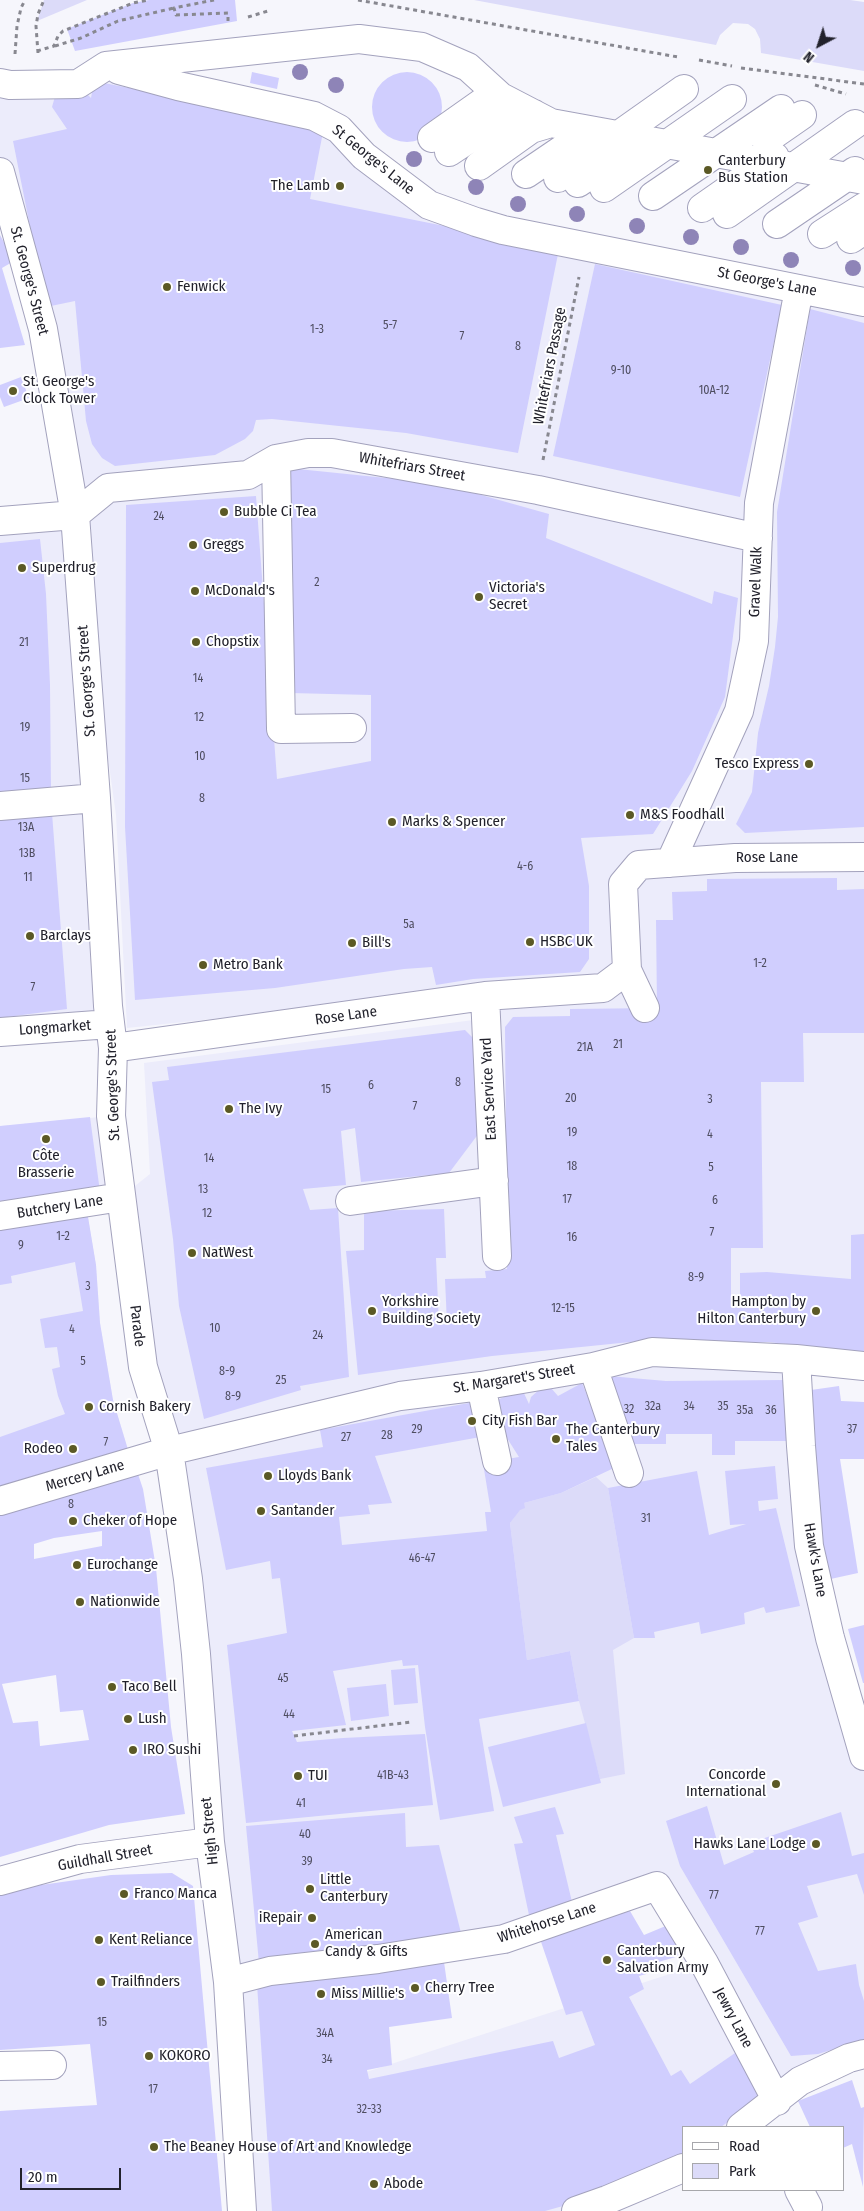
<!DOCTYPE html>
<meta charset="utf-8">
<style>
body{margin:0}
#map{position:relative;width:864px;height:2211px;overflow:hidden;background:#f6f6fc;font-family:"Fira Sans Condensed",sans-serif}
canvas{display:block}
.legend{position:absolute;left:682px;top:2126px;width:162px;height:65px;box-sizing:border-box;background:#fff;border:1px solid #a7a7ab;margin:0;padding:6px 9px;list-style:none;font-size:15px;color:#22222c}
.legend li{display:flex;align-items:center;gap:10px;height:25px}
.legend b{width:25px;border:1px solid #a7a7ab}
.north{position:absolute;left:794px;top:20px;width:50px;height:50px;-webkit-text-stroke:4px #fff;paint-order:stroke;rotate:220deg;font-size:14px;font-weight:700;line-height:20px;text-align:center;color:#22222c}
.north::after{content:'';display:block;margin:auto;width:18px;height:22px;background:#22222c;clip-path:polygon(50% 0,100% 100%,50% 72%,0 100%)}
.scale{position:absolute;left:20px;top:2168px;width:101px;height:22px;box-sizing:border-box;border:2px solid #22222c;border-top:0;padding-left:6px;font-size:15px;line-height:18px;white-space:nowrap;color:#22222c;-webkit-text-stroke:4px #fff;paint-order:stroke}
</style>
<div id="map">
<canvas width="864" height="2211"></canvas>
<ul class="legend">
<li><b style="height:6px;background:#fff"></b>Road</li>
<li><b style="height:14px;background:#dcdbf9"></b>Park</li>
</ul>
<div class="north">N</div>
<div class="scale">20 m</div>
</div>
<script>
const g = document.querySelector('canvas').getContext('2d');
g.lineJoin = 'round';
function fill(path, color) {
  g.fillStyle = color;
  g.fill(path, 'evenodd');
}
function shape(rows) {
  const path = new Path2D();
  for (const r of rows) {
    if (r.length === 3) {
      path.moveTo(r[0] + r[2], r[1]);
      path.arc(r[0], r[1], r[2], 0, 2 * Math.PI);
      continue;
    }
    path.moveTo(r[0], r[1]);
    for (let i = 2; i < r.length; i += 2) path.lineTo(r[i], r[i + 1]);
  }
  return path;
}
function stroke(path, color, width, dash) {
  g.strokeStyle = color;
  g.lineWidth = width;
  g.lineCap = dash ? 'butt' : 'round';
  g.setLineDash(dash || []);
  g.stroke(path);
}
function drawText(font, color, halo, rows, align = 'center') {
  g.font = font + ' "Fira Sans Condensed",sans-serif';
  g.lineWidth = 4;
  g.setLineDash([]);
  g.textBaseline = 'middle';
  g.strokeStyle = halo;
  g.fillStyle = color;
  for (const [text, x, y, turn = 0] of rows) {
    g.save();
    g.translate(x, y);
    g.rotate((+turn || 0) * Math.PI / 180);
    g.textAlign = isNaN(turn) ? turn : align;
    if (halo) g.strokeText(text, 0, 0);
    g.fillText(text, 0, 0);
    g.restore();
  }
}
fill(shape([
 [106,66,314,116,429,205,864,302,864,1366,797,1359,801,1446,864,1756,864,2054,741,2127,683,2127,683,2168,576,2211,242,2211,203,1752,121,1197,0,1216,0,1126,111,1116,121,1197,150,1174,144,1063,481,1019,488,990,127,1028,116,815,77,537,110,1024,0,1032,0,521,75,515,0,172,0,83],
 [657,1886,704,1963,357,2075,378,1959],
 [87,1211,96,1265,100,1323,113,1400,129,1453,0,1491,0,1222]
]), '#ececfb');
fill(shape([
 [44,0,87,0,37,21],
 [474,0,850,0,864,2,864,71,761,53,760,39,755,29,748,24,733,23,720,35,716,45],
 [596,1477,608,1488,634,1638,613,1650,625,1774,600,1779,579,1701,570,1651,527,1660,510,1523,524,1503,561,1493]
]), '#dcdbf9');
fill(shape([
 [149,0,235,0,237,21,75,51,67,29,133,3],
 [407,107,35],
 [252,72,279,78,277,89,250,83],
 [94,81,324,127,310,199,559,249,518,453,406,433,272,419,256,420,253,431,245,439,215,455,115,466,102,458,92,444,86,421,75,301,46,307,13,141,67,129,52,107,56,93,83,90,91,98],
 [0,235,14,261,2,268,25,345,0,348],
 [595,264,782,305,740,497,553,456],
 [810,309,864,323,864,827,745,833,736,824,752,792,758,733,769,686,775,647,778,617,777,512],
 [21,377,29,398,4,407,0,397,0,385],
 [288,468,396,479,436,486,474,493,549,514,546,538,712,604,714,591,738,598,725,697,692,771,653,834,581,838,589,886,589,959,580,972,473,979,436,985,432,967,404,969,275,988,135,1000,125,827,126,505,256,496,277,779,371,761,371,695,290,693],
 [40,539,46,594,50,685,51,790,0,794,0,543],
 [52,813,67,1009,0,1018,0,816],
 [837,878,837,890,864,889,864,1033,803,1033,804,1082,761,1082,763,1248,731,1248,731,1301,740,1301,740,1273,767,1272,851,1279,851,1235,864,1234,864,1352,768,1342,670,1343,670,1338,492,1356,358,1375,346,1251,364,1250,364,1211,444,1209,446,1258,436,1258,439,1325,447,1324,445,1279,486,1278,485,1271,507,1269,505,1027,513,1017,570,1016,570,1009,657,1008,656,920,673,920,672,892,707,891,707,879],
 [465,1030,480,1045,488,1121,449,1173,361,1182,355,1128,341,1131,346,1185,303,1189,310,1210,338,1208,349,1377,300,1386,301,1390,204,1419,179,1306,173,1239,152,1082,169,1080,167,1067],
 [90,1117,100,1192,0,1210,0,1126],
 [87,1211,96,1265,100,1323,113,1400,129,1453,0,1491,0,1437,65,1414,58,1396,52,1369,60,1367,57,1347,45,1348,40,1319,83,1311,75,1262,11,1276,12,1283,0,1285,0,1222],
 [609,1376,666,1381,785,1380,786,1441,735,1441,735,1455,712,1455,712,1434,666,1434,666,1444,625,1444],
 [582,1383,616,1467,561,1493,524,1503,525,1508,520,1510,510,1523,527,1660,570,1651,579,1701,479,1719,494,1811,440,1820,425,1727,418,1665,403,1666,402,1660,333,1671,346,1725,292,1731,297,1742,343,1738,425,1734,433,1805,246,1823,227,1645,287,1633,280,1578,272,1579,270,1561,226,1570,206,1468,323,1447,320,1430,480,1401,486,1436,375,1456,392,1503,368,1505,370,1514,339,1517,342,1545,487,1531,485,1512,491,1512,483,1463,519,1457,486,1405,522,1389,529,1404,531,1397,540,1389,551,1388,558,1396],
 [839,1386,841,1401,864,1402,864,1459,840,1459,858,1573,826,1580,804,1391],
 [775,1466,778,1499,758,1501,759,1511,776,1508,800,1606,766,1613,764,1607,744,1613,745,1624,701,1634,699,1622,654,1632,655,1638,634,1638,608,1488,697,1471,709,1535,746,1524,730,1525,725,1471],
 [137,1471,143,1489,156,1568,171,1727,185,1814,109,1825,0,1857,0,1511],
 [102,1531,102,1546,34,1559,34,1544,54,1538],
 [56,1675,60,1712,83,1710,89,1740,40,1746,38,1721,13,1723,2,1684],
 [864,1625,864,1683,863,1683,848,1629],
 [415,1668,418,1703,394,1705,391,1670],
 [386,1684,389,1716,351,1721,347,1688],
 [586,1723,601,1783,503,1807,488,1747],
 [707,1806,724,1865,754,1852,750,1843,841,1812,852,1856,864,1853,864,1895,857,1874,807,1886,818,1917,798,1923,818,1971,856,1964,859,1985,864,2001,864,2040,818,2054,791,2056,680,1866,666,1821],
 [555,1807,564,1834,556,1835,572,1902,529,1915,514,1844,523,1843,514,1817],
 [405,1813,406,1847,439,1845,461,1933,373,1953,259,1963,246,1826],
 [172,1873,193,1886,222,2211,0,2211,0,2111,97,2105,90,2044,0,2050,0,1896,27,1887,111,1875],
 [630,1911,644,1935,668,1925,686,1954,648,1965,650,1973,639,1976,644,1989,629,1997,671,2076,681,2070,690,2084,738,2051,768,2093,721,2127,683,2127,683,2154,674,2160,610,2193,545,2211,272,2211,257,1984,444,1962,452,2018,389,2027,392,2065,367,2070,369,2079,553,2041,559,2058,595,2045,582,2011,566,2015,539,1936],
 [852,2080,861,2108,864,2107,863,2187,852,2144,843,2148,843,2127,810,2127,798,2101]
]), '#d0cefe');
const minor = shape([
 [119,70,178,86,314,116,339,129,364,156,429,205,476,222,503,230,864,302],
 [0,83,10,85,78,84,106,66,359,39,422,47,468,67,501,97,551,123,864,180],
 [432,138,483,102,493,100,508,101],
 [766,140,802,115],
 [449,152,506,114,534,114],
 [479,166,531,129,551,123],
 [0,172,43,329,75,515,96,798,108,1006,113,1048,111,1116,143,1367,169,1451,188,1579,196,1654,210,1842,228,1982,242,2211],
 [526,174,579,138,594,131],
 [558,178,684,89],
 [578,183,621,154],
 [604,188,732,99],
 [653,196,781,109],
 [702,208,775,157],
 [727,214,855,124],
 [777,224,855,171],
 [822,234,864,207],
 [851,239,864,230],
 [276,459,281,729,352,728],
 [75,515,108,488,248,475,276,459,308,453,332,453,538,490,758,538],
 [0,521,75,515],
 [0,806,96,798],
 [670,863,739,711,754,641,759,503,799,289],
 [485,996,497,1256],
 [645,1008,627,970,623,884,639,865,735,858,864,857],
 [0,1032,110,1024],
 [113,1048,485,996,603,988,627,970],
 [350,1201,494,1181],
 [0,1216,121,1197],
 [796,1359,801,1446,809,1546,830,1638,864,1756],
 [593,1367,629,1473],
 [481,1386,497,1461],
 [0,1501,169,1451,400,1396,481,1386,593,1367,652,1352,796,1359,864,1366],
 [0,1881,80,1859,210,1842],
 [228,1982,270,1971,378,1959,504,1939,657,1886,704,1963,777,2101],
 [0,2066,52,2065],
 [741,2127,800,2081,849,2058,864,2054],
 [799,2190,808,2207],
 [576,2211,607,2200,683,2168]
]);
stroke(minor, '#a3a2bd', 30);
stroke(shape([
 [214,0,174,8,176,15,228,13,228,21],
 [358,0,678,57],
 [248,17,268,11],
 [55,46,81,38,118,21,174,8],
 [37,51,54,46,58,36,63,31,133,3,148,0],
 [38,53,36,26,38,14,44,0],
 [15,54,17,26,21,8,25,0],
 [699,60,732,66],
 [741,68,864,84],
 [815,85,846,94],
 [543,460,579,277],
 [294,1736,411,1722]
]), '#888890', 3, [4, 4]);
stroke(minor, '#fff', 28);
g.fillStyle = '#8e84b7';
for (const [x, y] of [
 [300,72],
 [336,85],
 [414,159],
 [476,187],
 [518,204],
 [577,214],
 [637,226],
 [691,237],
 [741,247],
 [791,260],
 [853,268]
]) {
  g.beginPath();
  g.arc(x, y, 8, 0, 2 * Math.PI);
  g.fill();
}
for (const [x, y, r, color] of [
 [708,170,5,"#5b5925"],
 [340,186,5,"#5b5925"],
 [167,287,5,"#5b5925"],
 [13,391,5,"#5b5925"],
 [224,512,5,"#5b5925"],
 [193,545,5,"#5b5925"],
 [22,568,5,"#5b5925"],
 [195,591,5,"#5b5925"],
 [479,597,5,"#5b5925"],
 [196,642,5,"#5b5925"],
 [809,764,5,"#5b5925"],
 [630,815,5,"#5b5925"],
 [392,822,5,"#5b5925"],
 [30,936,5,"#5b5925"],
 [530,942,5,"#5b5925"],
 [352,943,5,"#5b5925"],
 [203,965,5,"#5b5925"],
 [229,1109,5,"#5b5925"],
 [46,1139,5,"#5b5925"],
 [192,1253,5,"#5b5925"],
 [372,1311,5,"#5b5925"],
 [816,1311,5,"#5b5925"],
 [89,1407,5,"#5b5925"],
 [472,1421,5,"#5b5925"],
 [556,1439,5,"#5b5925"],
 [73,1449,5,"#5b5925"],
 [268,1476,5,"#5b5925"],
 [261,1511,5,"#5b5925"],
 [73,1521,5,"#5b5925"],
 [77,1565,5,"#5b5925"],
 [80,1602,5,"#5b5925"],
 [112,1687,5,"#5b5925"],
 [128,1719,5,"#5b5925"],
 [133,1750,5,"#5b5925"],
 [298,1776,5,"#5b5925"],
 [776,1784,5,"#5b5925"],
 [816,1844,5,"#5b5925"],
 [310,1889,5,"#5b5925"],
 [124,1894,5,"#5b5925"],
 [312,1918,5,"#5b5925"],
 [99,1940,5,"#5b5925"],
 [315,1944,5,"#5b5925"],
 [607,1960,5,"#5b5925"],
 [101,1982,5,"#5b5925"],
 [415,1988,5,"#5b5925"],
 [321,1994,5,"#5b5925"],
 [149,2056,5,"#5b5925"],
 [154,2147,5,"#5b5925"],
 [374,2184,5,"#5b5925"]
]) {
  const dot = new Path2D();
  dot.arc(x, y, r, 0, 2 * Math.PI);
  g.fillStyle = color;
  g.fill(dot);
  stroke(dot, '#fff', 2);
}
drawText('12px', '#4e4d60', null, [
 ["5-7",390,326],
 ["1-3",317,330],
 ["7",462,337],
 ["8",518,347],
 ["9-10",621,371],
 ["10A-12",714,391],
 ["24",159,517],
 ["2",317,583],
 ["21",24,643],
 ["14",198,679],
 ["12",199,718],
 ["19",25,728],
 ["10",200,757],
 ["15",25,779],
 ["8",202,799],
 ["13A",26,828],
 ["13B",27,854],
 ["4-6",525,867],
 ["11",28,878],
 ["5a",409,925],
 ["1-2",760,964],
 ["7",33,988],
 ["21",618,1045],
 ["21A",585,1048],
 ["8",458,1083],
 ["6",371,1086],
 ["15",326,1090],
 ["20",571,1099],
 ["3",710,1100],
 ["7",415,1107],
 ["19",572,1133],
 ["4",710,1135],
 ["14",209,1159],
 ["18",572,1167],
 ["5",711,1168],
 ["13",203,1190],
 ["17",567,1200],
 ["6",715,1201],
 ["12",207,1214],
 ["7",712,1233],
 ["1-2",63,1237],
 ["16",572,1238],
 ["9",21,1246],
 ["8-9",696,1278],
 ["3",88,1287],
 ["12-15",563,1309],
 ["10",215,1329],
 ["4",72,1330],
 ["24",318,1336],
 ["5",83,1362],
 ["8-9",227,1372],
 ["25",281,1381],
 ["8-9",233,1397],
 ["32a",653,1407],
 ["34",689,1407],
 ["35",723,1407],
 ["32",629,1410],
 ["35a",745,1411],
 ["36",771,1411],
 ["29",417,1430],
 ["37",852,1430],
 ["28",387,1436],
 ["27",346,1438],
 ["7",106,1443],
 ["8",71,1505],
 ["31",646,1519],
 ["46-47",422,1559],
 ["45",283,1679],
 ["44",289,1715],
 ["41B-43",393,1776],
 ["41",301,1804],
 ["40",305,1835],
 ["39",307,1862],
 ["77",714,1896],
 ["77",760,1932],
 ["15",102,2023],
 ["34A",325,2034],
 ["34",327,2060],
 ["17",153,2090],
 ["32-33",369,2110]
]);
drawText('15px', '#22222c', '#fff', [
 ["St George's Lane",373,160,39],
 ["St. George's Street",29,281,75],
 ["St George's Lane",767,282,11],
 ["Whitefriars Passage",550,366,-79],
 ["Whitefriars Street",412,467,10],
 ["Gravel Walk",756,582,-88],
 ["St. George's Street",87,681,-94],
 ["Rose Lane",767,858],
 ["Rose Lane",346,1016,-8],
 ["Longmarket",55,1028,-4],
 ["St. George's Street",113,1085,-92],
 ["East Service Yard",489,1089,-93],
 ["Butchery Lane",60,1207,-9],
 ["Parade",137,1326,83],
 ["St. Margaret's Street",514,1379,-9],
 ["Mercery Lane",85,1476,-16],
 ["Hawk's Lane",815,1560,80],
 ["High Street",210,1831,-96],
 ["Guildhall Street",105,1858,-10],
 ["Whitehorse Lane",547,1923,-18],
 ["Jewry Lane",733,2018,62]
]);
drawText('15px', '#22222c', '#fff', [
 ["Canterbury",718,161],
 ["Bus Station",718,178],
 ["The Lamb",330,186,"right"],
 ["Fenwick",177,287],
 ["St. George's",23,382],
 ["Clock Tower",23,399],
 ["Bubble Ci Tea",234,512],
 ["Greggs",203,545],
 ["Superdrug",32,568],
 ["Victoria's",489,588],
 ["Secret",489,605],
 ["McDonald's",205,591],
 ["Chopstix",206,642],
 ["Tesco Express",799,764,"right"],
 ["M&S Foodhall",640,815],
 ["Marks & Spencer",402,822],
 ["Barclays",40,936],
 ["HSBC UK",540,942],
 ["Bill's",362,943],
 ["Metro Bank",213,965],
 ["The Ivy",239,1109],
 ["Côte",46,1156,"center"],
 ["Brasserie",46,1173,"center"],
 ["NatWest",202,1253],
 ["Yorkshire",382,1302],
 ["Building Society",382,1319],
 ["Hampton by",806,1302,"right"],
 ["Hilton Canterbury",806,1319,"right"],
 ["Cornish Bakery",99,1407],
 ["City Fish Bar",482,1421],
 ["The Canterbury",566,1430],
 ["Tales",566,1447],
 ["Rodeo",63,1449,"right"],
 ["Lloyds Bank",278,1476],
 ["Santander",271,1511],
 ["Cheker of Hope",83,1521],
 ["Eurochange",87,1565],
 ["Nationwide",90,1602],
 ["Taco Bell",122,1687],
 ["Lush",138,1719],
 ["IRO Sushi",143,1750],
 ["Concorde",766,1775,"right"],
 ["International",766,1792,"right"],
 ["TUI",308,1776],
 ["Hawks Lane Lodge",806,1844,"right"],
 ["Little",320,1880],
 ["Canterbury",320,1897],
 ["Franco Manca",134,1894],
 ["iRepair",302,1918,"right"],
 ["American",325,1935],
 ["Candy & Gifts",325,1952],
 ["Kent Reliance",109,1940],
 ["Canterbury",617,1951],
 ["Salvation Army",617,1968],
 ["Trailfinders",111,1982],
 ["Cherry Tree",425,1988],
 ["Miss Millie's",331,1994],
 ["KOKORO",159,2056],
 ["The Beaney House of Art and Knowledge",164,2147],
 ["Abode",384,2184]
], 'left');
</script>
